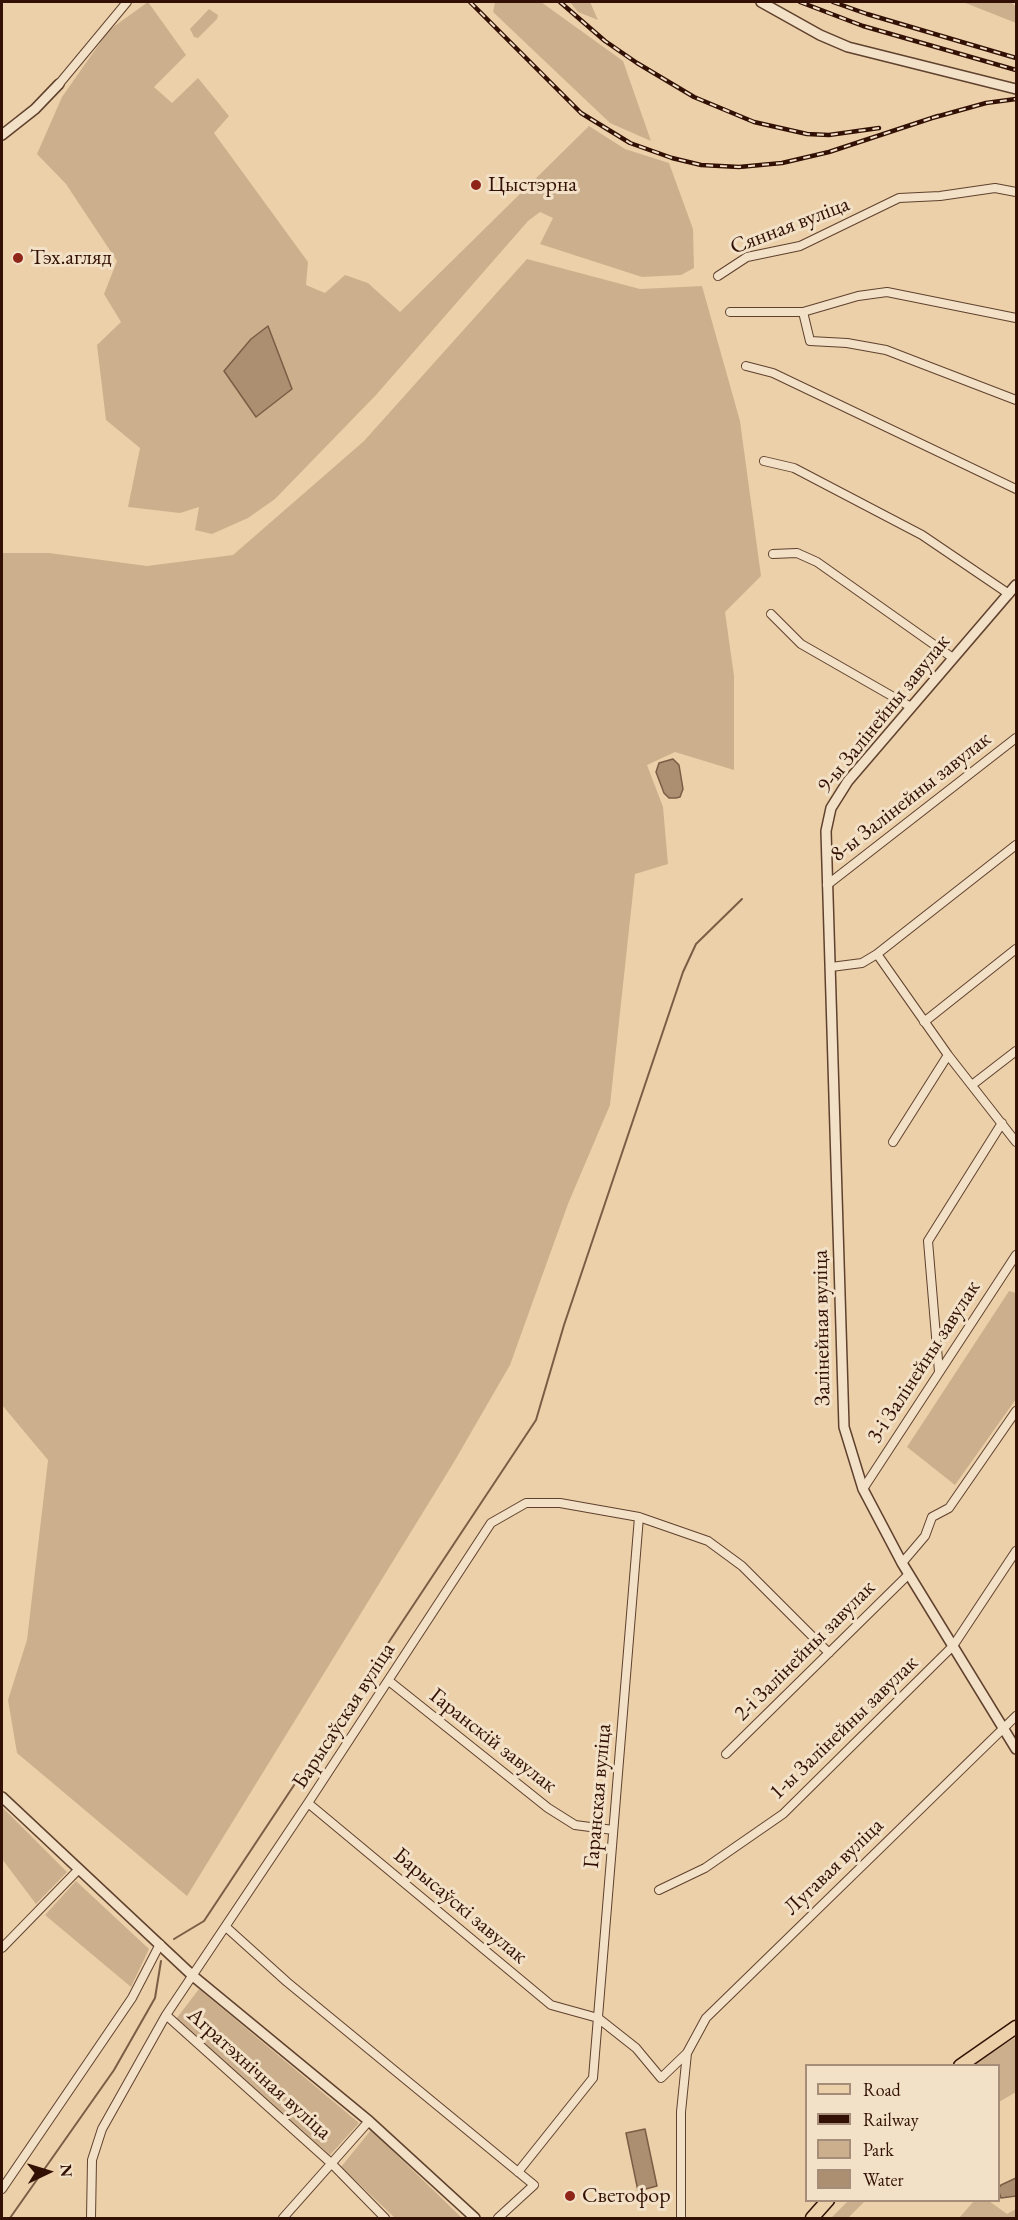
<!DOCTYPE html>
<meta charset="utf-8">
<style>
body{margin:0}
#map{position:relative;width:1018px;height:2220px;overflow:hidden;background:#ebd0a9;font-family:"EB Garamond",serif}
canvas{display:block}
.frame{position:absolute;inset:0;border:3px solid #321104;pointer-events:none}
.legend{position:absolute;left:805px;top:2064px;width:195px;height:138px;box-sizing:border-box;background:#f2e0c7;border:2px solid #a58d79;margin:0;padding:8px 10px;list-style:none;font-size:18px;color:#321104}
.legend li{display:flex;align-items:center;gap:12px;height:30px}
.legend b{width:30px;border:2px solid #a58d79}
.north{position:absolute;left:18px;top:2142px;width:60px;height:60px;-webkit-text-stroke:4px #f2e0c7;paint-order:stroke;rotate:86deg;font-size:16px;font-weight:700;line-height:24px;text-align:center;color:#321104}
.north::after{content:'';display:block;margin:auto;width:21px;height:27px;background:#321104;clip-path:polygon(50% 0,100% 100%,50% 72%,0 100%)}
</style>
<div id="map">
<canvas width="1018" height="2220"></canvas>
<div class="frame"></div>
<ul class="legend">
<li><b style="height:8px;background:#ebd0a9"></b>Road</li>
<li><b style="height:8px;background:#321104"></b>Railway</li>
<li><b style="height:16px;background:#ccb08d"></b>Park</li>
<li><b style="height:16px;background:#ac8f71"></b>Water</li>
</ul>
<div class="north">N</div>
</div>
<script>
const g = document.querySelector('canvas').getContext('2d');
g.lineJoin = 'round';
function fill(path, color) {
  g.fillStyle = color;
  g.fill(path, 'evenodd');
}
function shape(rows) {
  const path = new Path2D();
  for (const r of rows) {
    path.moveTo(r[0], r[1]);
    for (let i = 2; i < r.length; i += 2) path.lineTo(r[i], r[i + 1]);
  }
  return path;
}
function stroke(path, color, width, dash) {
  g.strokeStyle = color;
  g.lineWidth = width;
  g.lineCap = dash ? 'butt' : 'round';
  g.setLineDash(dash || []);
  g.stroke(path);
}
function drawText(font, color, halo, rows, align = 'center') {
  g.font = font + ' "EB Garamond",serif';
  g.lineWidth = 6;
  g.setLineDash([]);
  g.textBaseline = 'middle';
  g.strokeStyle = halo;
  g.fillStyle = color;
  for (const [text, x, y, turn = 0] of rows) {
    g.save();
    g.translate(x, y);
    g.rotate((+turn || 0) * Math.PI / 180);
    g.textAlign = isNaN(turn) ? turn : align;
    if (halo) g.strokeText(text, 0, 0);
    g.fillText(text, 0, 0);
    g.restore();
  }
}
fill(shape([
 [148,2,186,55,154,87,172,103,198,78,229,116,214,133,308,262,306,285,325,293,345,275,368,283,400,312,589,126,625,149,669,163,693,229,694,268,681,275,642,277,540,244,553,218,540,212,528,221,376,395,275,499,248,518,212,534,195,530,199,507,180,513,128,507,140,448,106,420,97,345,121,322,104,294,117,261,66,184,37,154,62,97,109,30],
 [495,2,541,2,623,61,651,141,610,123,493,12],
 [570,2,590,2,598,20,578,12],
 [963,2,1011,2,1016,7,1016,23],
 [209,9,218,15,217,19,198,38,194,37,190,29],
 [527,259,640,289,702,286,740,421,761,576,725,612,734,676,734,770,675,752,647,765,663,807,668,864,635,874,610,1105,568,1204,510,1365,454,1462,187,1896,17,1753,8,1700,27,1640,48,1460,2,1405,2,553,49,553,147,566,233,555,364,441],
 [1009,1291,1016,1293,1016,1399,955,1485,907,1447],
 [2,1807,67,1872,36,1904,2,1859],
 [76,1881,149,1949,131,1987,45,1915],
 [199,1989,359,2123,330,2155,176,2019],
 [1016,2037,1016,2092,999,2102,998,2066,973,2065],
 [371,2130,462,2218,395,2218,341,2167],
 [848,2201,865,2201,848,2218,831,2218],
 [974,2201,989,2201,1007,2214,1016,2209,1016,2218,959,2218]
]), '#ccb08d');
const water = shape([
 [268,326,292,389,256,417,224,371,251,339,268,326],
 [673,759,679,765,683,789,680,797,676,798,669,798,664,793,656,772,659,763,673,759],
 [645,2129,657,2186,638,2191,626,2133,645,2129],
 [1016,2178,1016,2196,1001,2198,998,2189,1001,2185,1016,2178]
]);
fill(water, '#ac8f71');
stroke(water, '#7b5d45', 1.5);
stroke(shape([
 [174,1939,204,1921,536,1420,564,1325,683,972,696,944,742,899],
 [10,2218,114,2070,155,1998,161,1961]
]), '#7b5d45', 2);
const minor = shape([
 [59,84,127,2],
 [718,276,747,257,800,246,899,198,940,196,995,188,1016,192],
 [730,312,803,312,858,296,887,292,1016,318],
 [803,312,810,341,847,343,886,350,1016,400],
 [746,366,773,373,1016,489],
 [764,461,794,468,922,535,1009,594],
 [773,554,797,553,817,562,953,658],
 [771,614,801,644,911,707],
 [827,885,1016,738],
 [877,954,948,1055,1016,1142],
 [831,967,862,963,877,954,1016,845],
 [924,1022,1016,949],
 [972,1085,1016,1051],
 [893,1142,948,1055],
 [939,1372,928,1241,1002,1123],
 [863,1489,1016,1255],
 [902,1563,925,1536,932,1517,949,1508,1016,1411],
 [389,1681,548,1808,575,1825,613,1830],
 [726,1754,909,1574],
 [308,1803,551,2005,598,2018,636,2048,661,2078,687,2053,706,2018,1016,1716],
 [659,1890,705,1868,783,1814,953,1646,1016,1551],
 [226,1927,287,1982,534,2185,498,2218],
 [2,1948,78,1870],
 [166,2015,332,2164,385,2218],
 [518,2172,593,2078,639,1517],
 [2,2189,132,1998,160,1944],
 [91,2218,92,2160,102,2129,166,2015,308,1803,491,1523,526,1503,560,1503,639,1517,708,1541,742,1566,829,1653],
 [283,2218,369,2121],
 [681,2218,681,2112,687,2053]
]);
const tertiary = shape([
 [761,2,820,35,848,47,1016,89],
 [2,135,35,109,59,84],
 [1016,585,848,781,831,808,826,831,844,1427,863,1489,902,1563,1016,1749],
 [2,1797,193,1976,369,2121,475,2218]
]);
const primary = shape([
 [960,2066,1016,2027],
 [812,2218,828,2200]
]);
stroke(minor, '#60412d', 10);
stroke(tertiary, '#60412d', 12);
stroke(primary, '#321104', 15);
stroke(minor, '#f2e0c7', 8);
stroke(tertiary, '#f2e0c7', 9);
stroke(primary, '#ebd0a9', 12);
const rail = shape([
 [470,2,581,113,630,143,672,158,701,165,739,167,782,163,829,152,938,116],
 [560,2,605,41,637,63,694,97,754,122,807,134,829,135,879,128],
 [800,2,863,26,1016,70],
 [833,2,867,14,1016,58],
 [932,118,986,103,1016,99]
]);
stroke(rail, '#321104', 4.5);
stroke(rail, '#f2e0c7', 2, [7]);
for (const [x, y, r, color] of [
 [476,185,6,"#8f2418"],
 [18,258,6,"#8f2418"],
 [570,2196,6,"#8f2418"]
]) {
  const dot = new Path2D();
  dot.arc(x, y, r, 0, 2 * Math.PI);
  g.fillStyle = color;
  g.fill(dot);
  stroke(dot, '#f2e0c7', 2);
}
drawText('22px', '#321104', '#f2e0c7', [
 ["Цыстэрна",488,185],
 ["Тэх.агляд",30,258],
 ["Светофор",582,2196]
], 'left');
drawText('22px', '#321104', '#f2e0c7', [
 ["Сянная вуліца",790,226,-21],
 ["9-ы Залінейны завулак",884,714,-51],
 ["8-ы Залінейны завулак",911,797,-38],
 ["Залінейная вуліца",822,1328,-91],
 ["3-і Залінейны завулак",924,1362,-57],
 ["2-і Залінейны завулак",805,1651,-45],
 ["Барысаўская вуліца",344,1716,-57],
 ["1-ы Залінейны завулак",844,1728,-44],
 ["Гаранскій завулак",493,1741,38],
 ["Гаранская вуліца",598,1796,-85],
 ["Лугавая вуліца",834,1867,-44],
 ["Барысаўскі завулак",460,1906,40],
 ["Агратэхнічная вуліца",259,2074,42]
]);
</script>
